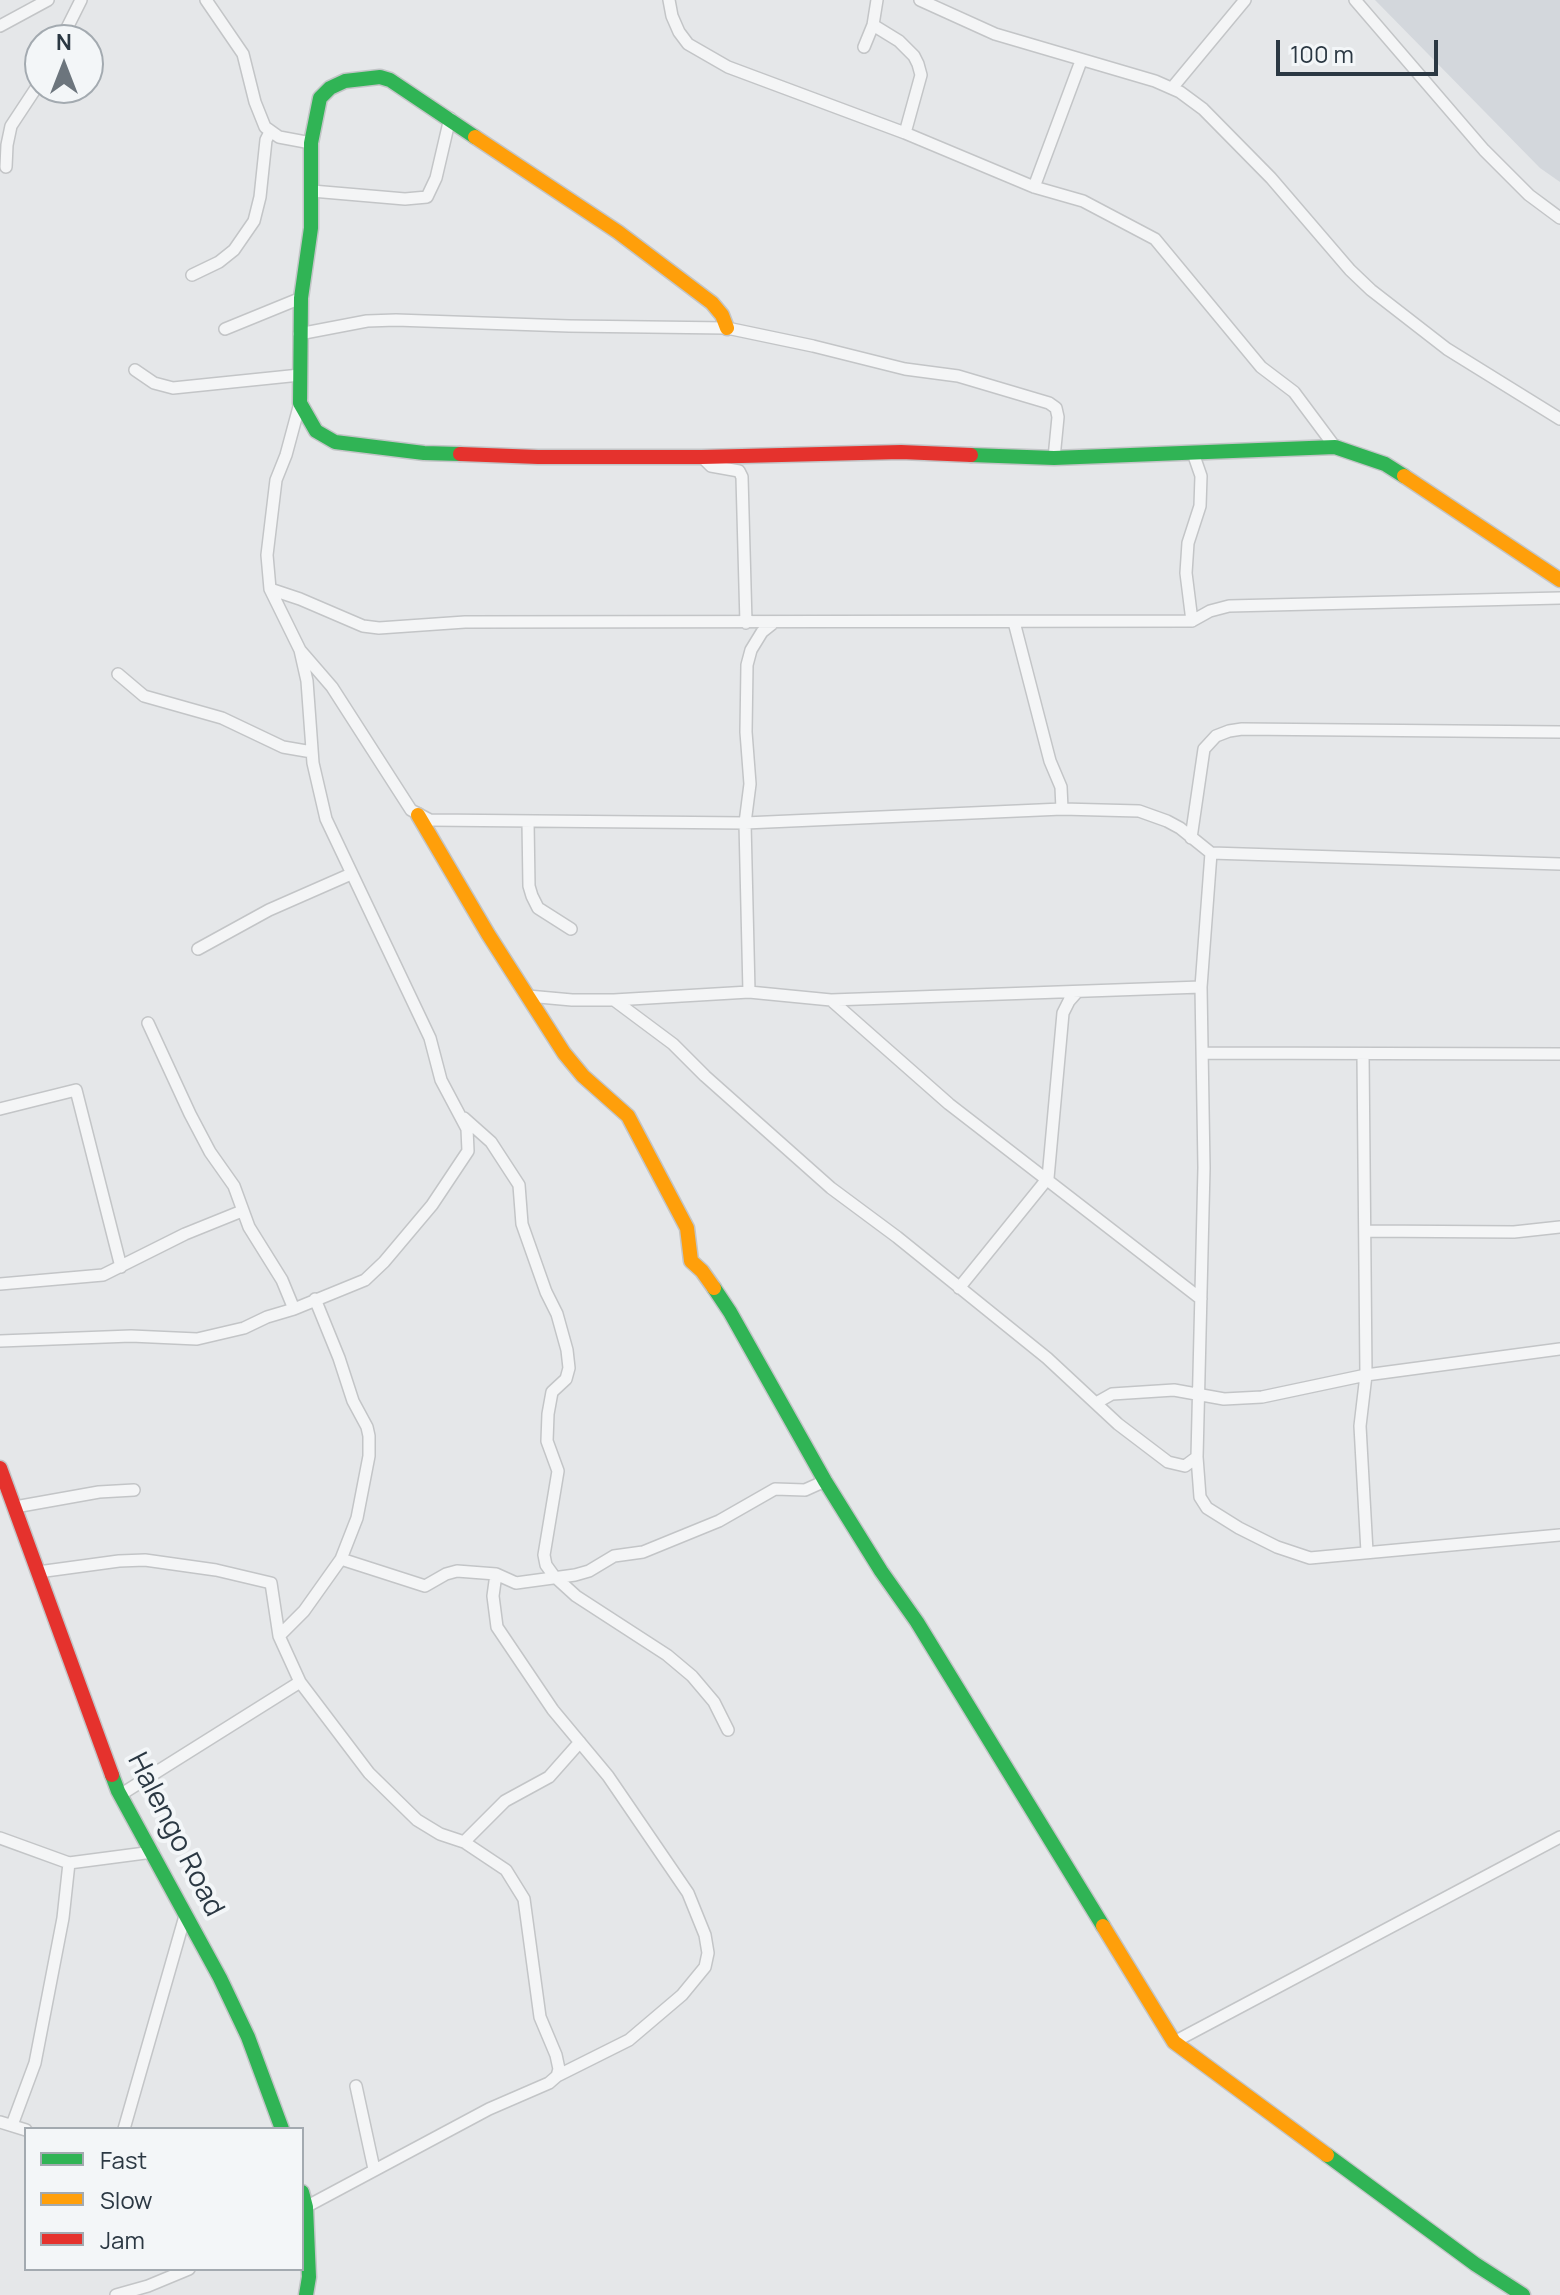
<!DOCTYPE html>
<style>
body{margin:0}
#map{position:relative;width:1560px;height:2295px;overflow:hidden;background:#e5e7e9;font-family:Manrope,sans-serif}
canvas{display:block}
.legend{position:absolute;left:24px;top:2127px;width:280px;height:144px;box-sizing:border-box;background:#f3f6f8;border:2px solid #a3aab0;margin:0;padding:10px 14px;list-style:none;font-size:24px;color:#2b3843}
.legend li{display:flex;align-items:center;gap:16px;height:40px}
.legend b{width:40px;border:2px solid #a3aab0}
.north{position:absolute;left:24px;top:24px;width:80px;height:80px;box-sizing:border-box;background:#f3f6f8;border:2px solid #a3aab0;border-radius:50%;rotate:0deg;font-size:22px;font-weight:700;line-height:32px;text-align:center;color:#2b3843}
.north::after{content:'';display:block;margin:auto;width:28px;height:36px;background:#6c757d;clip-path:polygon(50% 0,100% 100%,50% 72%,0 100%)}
.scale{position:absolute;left:1276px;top:40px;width:162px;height:36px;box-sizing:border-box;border:4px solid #2b3843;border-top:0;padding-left:10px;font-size:24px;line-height:28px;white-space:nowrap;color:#2b3843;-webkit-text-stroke:6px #f3f6f8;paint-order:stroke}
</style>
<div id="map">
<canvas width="1560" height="2295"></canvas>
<ul class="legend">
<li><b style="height:10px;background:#30b455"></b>Fast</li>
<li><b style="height:10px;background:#ff9f0a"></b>Slow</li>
<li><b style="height:10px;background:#e5322d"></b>Jam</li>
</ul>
<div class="north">N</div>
<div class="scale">100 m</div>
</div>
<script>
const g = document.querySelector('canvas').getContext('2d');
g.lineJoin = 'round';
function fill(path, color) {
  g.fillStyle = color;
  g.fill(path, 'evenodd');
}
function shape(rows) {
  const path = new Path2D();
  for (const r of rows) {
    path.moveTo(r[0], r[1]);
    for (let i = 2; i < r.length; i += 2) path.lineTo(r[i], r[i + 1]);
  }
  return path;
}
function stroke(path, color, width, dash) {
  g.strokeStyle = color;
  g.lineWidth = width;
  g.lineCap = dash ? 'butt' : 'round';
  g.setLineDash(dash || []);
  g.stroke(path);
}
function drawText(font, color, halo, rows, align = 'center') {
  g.font = font + ' Manrope,sans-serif';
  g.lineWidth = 8;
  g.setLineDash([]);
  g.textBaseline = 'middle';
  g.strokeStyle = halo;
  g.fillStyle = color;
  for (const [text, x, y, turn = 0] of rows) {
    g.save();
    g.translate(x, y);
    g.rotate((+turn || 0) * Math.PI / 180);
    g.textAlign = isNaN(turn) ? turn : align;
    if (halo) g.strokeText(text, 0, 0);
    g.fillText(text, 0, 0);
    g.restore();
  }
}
fill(shape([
 [1375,0,1560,0,1560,182,1540,168]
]), '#d3d7dc');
const street = shape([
 [206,0,243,54,255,102,265,127,279,137,311,143],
 [669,0,672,16,679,32,688,44,728,67,905,133,1034,187,1083,201,1155,239,1261,367,1294,392,1335,447],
 [920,0,995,34,1155,81,1180,92,1203,109,1271,178,1350,270,1371,290,1447,349,1560,419],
 [1355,0,1484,150,1529,195,1560,218],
 [873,25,899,41,914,56,918,64,921,75,905,133],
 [0,26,48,0],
 [61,40,81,0],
 [864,47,873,25,877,0],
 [1172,88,1245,0],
 [6,167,7,145,11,126,40,82],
 [1034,187,1081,61],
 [312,191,405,199,427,197,436,178,450,118],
 [192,275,219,262,234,250,254,221,260,197,266,140,270,132],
 [225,329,301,298],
 [299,334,367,321,396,320,569,326,727,328,813,346,905,369,958,376,1049,403,1056,408,1058,417,1054,458],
 [135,370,154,383,173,388,300,375],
 [702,457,711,466,739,471,742,477,746,623],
 [270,589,300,599,363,626,379,628,465,622,1192,621,1210,611,1229,606,1560,598],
 [1192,621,1186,573,1188,543,1200,506,1201,476,1193,453],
 [1014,622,1050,761,1061,787,1062,809],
 [300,650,332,687,411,810,430,820,745,823,1062,809,1139,811,1167,821,1180,828,1211,853,1560,864],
 [118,674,144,696,222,718,283,747,312,752],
 [528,822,529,886,532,896,538,908,571,929],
 [1191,838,1204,749,1216,736,1229,731,1242,729,1560,732],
 [1211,853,1201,987,1204,1168,1197,1457,1200,1497,1207,1508,1239,1528,1277,1547,1310,1558,1560,1535],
 [198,949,269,910,351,874],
 [749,992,745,823,750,784,746,732,747,665,751,650,762,632,772,624],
 [528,996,572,1000,614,1000,749,992,831,1000,1201,987],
 [614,1000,673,1044,705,1076,831,1188,897,1237,1047,1358,1118,1424,1168,1462,1185,1466,1197,1457],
 [831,1000,949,1104,1201,1299],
 [148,1023,190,1114,210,1152,234,1186,249,1227,282,1280,294,1309],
 [1203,1053,1560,1054],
 [1363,1054,1366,1375,1360,1426,1367,1552],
 [0,1109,76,1090,121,1267],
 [464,1118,491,1142,519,1185,522,1224,546,1292,557,1314,567,1350,569,1368,566,1379,552,1392,548,1414,547,1441,558,1471,544,1555,546,1565,554,1576,576,1596,667,1655,692,1676,714,1702,728,1730],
 [1365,1231,1514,1232,1560,1227],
 [0,1284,103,1275,185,1234,242,1211],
 [959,1288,1048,1178,1063,1013,1069,1001,1077,992],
 [0,1341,131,1336,197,1339,244,1328,267,1317,294,1309,365,1280,384,1262,432,1205,468,1151,467,1129,441,1080,430,1038,326,819,313,763,307,681,300,650,270,589,267,555,276,480,286,455,300,403],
 [1096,1403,1112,1394,1174,1390,1224,1399,1262,1397,1366,1375,1560,1349],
 [15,1507,99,1492,134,1490],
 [341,1559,425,1586,446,1574,457,1571,496,1574,516,1583,575,1575,589,1571,614,1556,643,1552,719,1521,775,1489,805,1490,825,1481],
 [38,1572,119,1561,145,1560,216,1570,271,1583,279,1636,300,1682,369,1773,417,1820,440,1834,464,1842,506,1870,524,1899,540,2017,556,2055,559,2069,557,2076,549,2083,489,2109,302,2209],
 [496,1574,493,1596,497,1627,553,1710,608,1776,688,1893,705,1935,708,1953,705,1967,682,1995,629,2040,557,2076],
 [279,1636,304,1611,341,1559,357,1518,369,1456,369,1436,367,1427,353,1401,339,1358,315,1299],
 [120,1795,300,1682],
 [0,1838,69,1863,153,1852],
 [464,1842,505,1801,549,1777,580,1742],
 [1174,2042,1560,1837],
 [356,2086,374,2169],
 [0,2122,26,2130],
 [12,2125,35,2063,63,1918,69,1863],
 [124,2129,185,1916],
 [116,2295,148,2286,189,2269]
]);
const fast = shape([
 [460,454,424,453,335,442,316,431,300,403,301,298,311,228,311,143,320,98,330,88,345,81,380,77,390,80,475,137],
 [971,455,1054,458,1335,447,1385,464,1404,476],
 [714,1288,730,1312,825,1481,881,1571,917,1622,1103,1926],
 [112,1775,118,1791,220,1978,248,2037,282,2129],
 [1327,2155,1475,2264,1523,2295],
 [302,2192,306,2207,309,2277,306,2295]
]);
const slow = shape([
 [475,137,618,232,712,303,722,315,727,328],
 [1404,476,1560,580],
 [418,815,488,934,564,1053,583,1076,628,1116,687,1228,691,1261,702,1271,714,1288],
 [1103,1926,1174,2042,1327,2155]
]);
const jam = shape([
 [460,454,538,457,702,457,901,452,971,455],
 [0,1468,112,1775]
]);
stroke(street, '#c3c5c7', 14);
stroke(fast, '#c3c5c7', 17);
stroke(slow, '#c3c5c7', 17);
stroke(jam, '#c3c5c7', 17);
stroke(street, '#f4f5f6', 11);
stroke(fast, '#30b455', 14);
stroke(slow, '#ff9f0a', 14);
stroke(jam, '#e5322d', 14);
drawText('28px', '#2b3843', '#f3f6f8', [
 ["Halengo Road",175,1835,63]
]);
</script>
